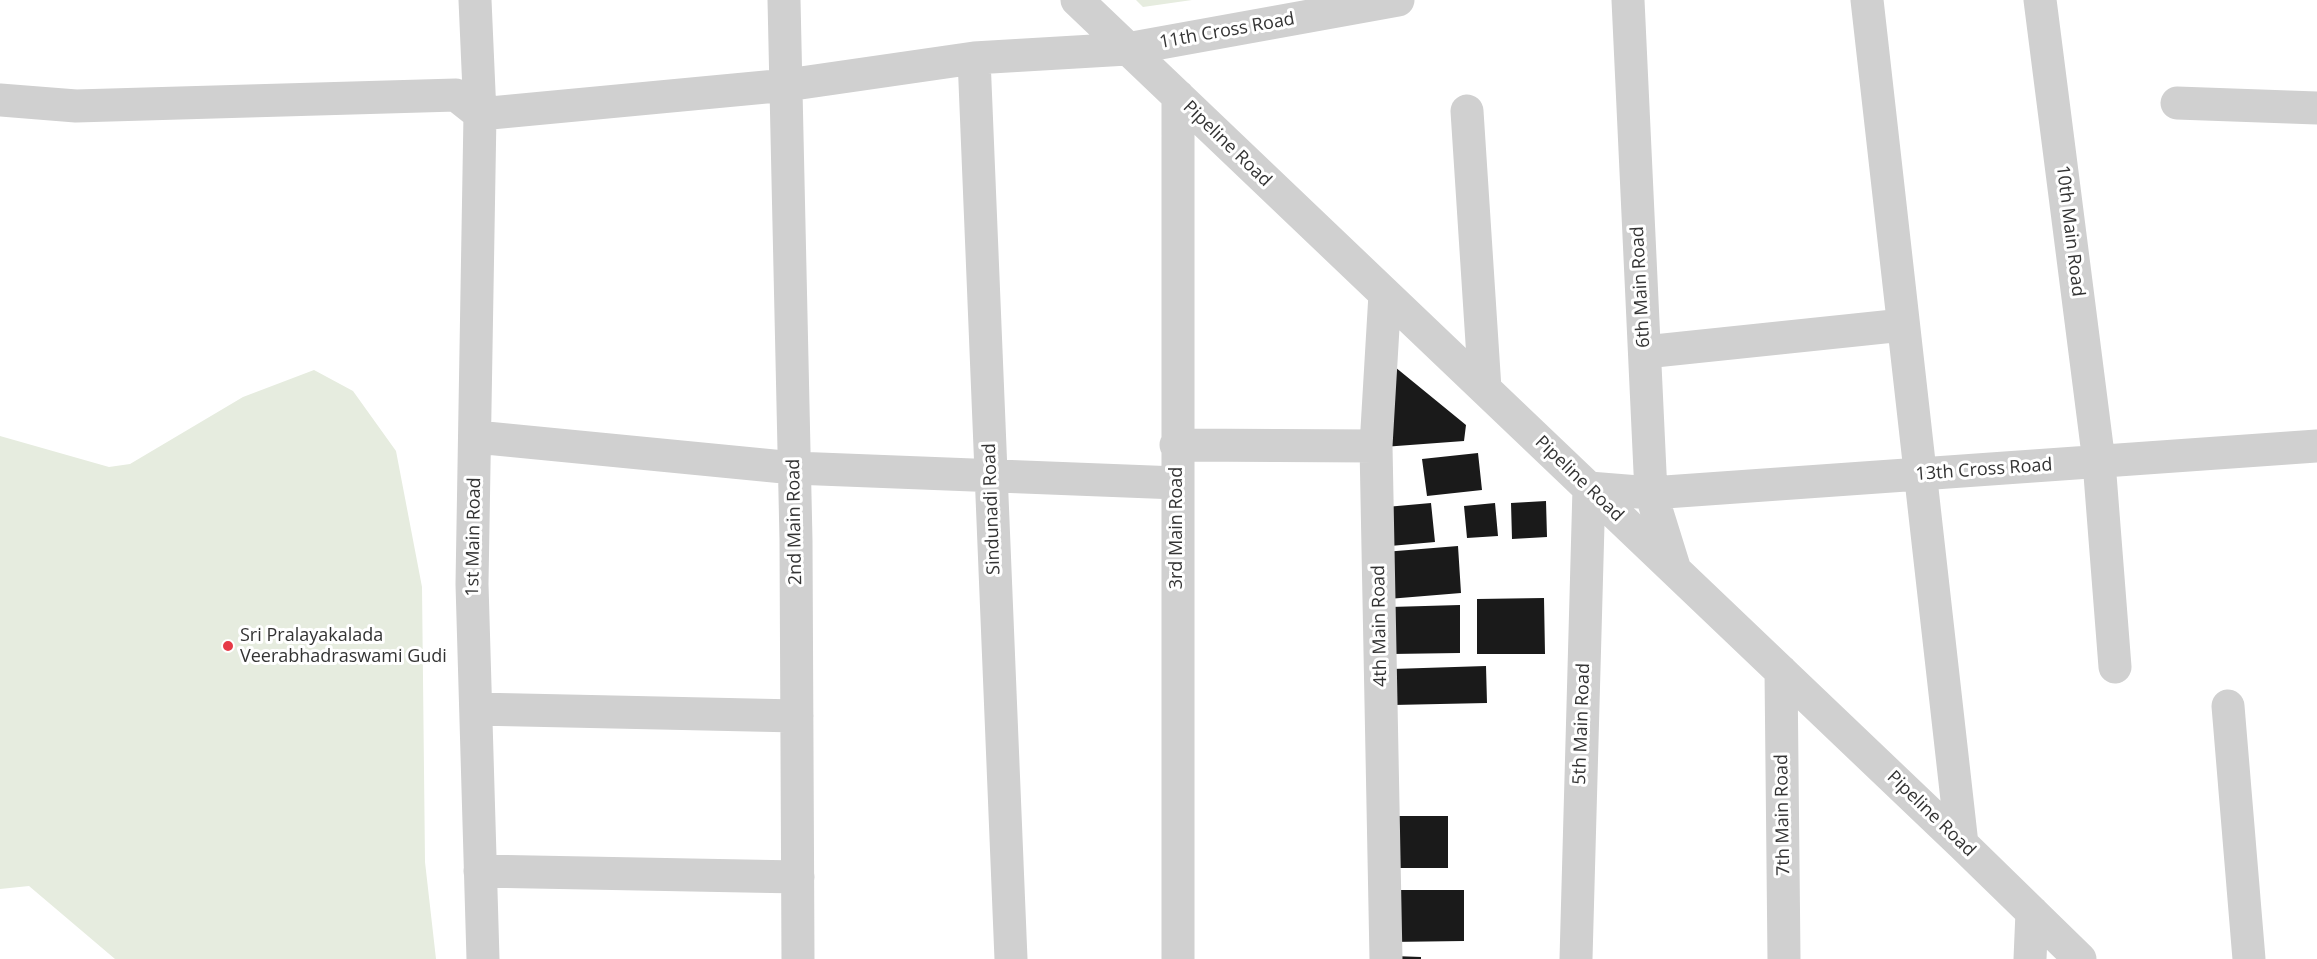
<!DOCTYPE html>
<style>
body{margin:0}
canvas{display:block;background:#fff}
</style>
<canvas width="2317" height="959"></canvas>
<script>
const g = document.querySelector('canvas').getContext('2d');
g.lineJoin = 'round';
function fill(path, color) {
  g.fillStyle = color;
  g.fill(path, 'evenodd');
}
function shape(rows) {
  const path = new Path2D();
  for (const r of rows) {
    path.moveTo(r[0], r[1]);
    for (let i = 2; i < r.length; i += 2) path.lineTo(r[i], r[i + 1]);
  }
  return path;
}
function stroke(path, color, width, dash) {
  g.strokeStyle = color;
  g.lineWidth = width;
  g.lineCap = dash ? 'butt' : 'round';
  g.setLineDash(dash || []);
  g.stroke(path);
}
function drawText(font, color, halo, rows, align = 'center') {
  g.font = font + ' "Open Sans",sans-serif';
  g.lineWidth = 6;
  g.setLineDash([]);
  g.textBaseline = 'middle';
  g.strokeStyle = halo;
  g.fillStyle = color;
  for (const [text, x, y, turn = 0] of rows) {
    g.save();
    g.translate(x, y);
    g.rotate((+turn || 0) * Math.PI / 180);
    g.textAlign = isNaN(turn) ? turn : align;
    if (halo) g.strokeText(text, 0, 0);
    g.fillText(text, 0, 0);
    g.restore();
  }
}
fill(shape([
 [1136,0,1192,0,1143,7],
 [314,370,353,391,396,451,422,587,425,862,436,959,115,959,29,886,0,889,0,436,109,467,130,464,243,397]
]), '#e6ecdf');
fill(shape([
 [1384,358,1466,425,1464,441,1383,447],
 [1478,453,1482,490,1427,496,1422,459],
 [1546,501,1547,537,1512,539,1511,503],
 [1431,503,1435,542,1390,546,1386,507],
 [1495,503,1498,536,1467,538,1464,506],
 [1458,546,1461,593,1388,599,1384,552],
 [1544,598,1545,654,1477,654,1477,599],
 [1460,605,1460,653,1391,654,1390,607],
 [1486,666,1487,703,1393,705,1392,669],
 [1391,816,1448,816,1448,868,1391,868],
 [1389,890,1464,890,1464,941,1389,942],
 [1394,956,1421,957,1421,959,1394,959]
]), '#1a1a1a');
stroke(shape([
 [475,0,480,114,472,584,483,959],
 [784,0,796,540,798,959],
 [1077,0,1962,844,2080,959],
 [1628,0,1651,493,1674,567],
 [1867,0,1962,844],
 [2040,0,2099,462,2115,667],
 [974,58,1011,959],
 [1178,96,1178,959],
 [0,100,76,106,456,95,480,114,787,85,974,58,1127,49,1398,0],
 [2177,103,2317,108],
 [1467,111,1485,389],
 [1385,294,1376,446,1386,959],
 [1645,352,1903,325],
 [476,437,794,468,1177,483],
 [1176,445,1376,446],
 [1781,671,1784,959],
 [2228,706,2249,959],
 [476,709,797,716],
 [480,871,798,877],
 [1576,959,1589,488,1651,493,2317,446],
 [2030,959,2032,912]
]), '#d0d0d0', 33);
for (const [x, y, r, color] of [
 [228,646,6,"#e63946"]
]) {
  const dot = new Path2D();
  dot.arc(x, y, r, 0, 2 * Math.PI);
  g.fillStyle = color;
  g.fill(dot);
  stroke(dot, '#fff', 2);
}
drawText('18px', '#333', '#fff', [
 ["11th Cross Road",1227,31,-10],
 ["Pipeline Road",1227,144,44],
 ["10th Main Road",2070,231,83],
 ["6th Main Road",1641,287,-93],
 ["13th Cross Road",1984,470,-4],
 ["Pipeline Road",1579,479,44],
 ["Sindunadi Road",992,509,-92],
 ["2nd Main Road",795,522,-91],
 ["3rd Main Road",1177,528,-90],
 ["1st Main Road",474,537,-89],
 ["4th Main Road",1380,626,-91],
 ["5th Main Road",1582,724,-88],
 ["Pipeline Road",1931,814,44],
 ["7th Main Road",1783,815,-91]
]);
drawText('18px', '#333', '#fff', [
 ["Sri Pralayakalada",240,636],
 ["Veerabhadraswami Gudi",240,657]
], 'left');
</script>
